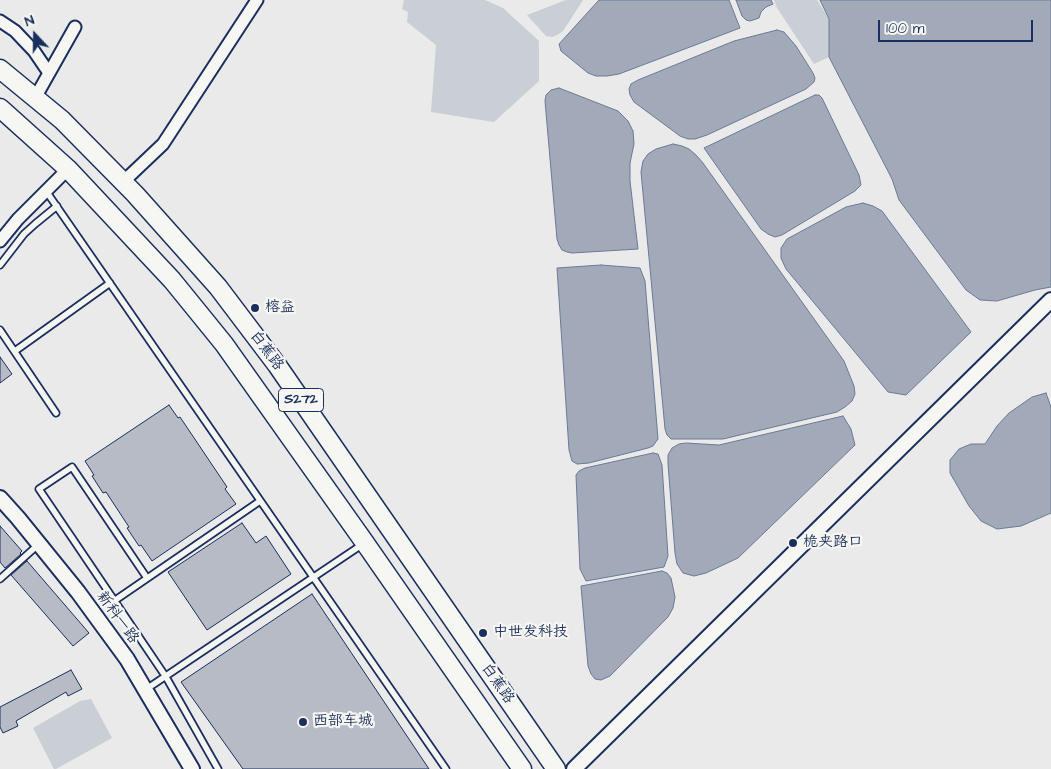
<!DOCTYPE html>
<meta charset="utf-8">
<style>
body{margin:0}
#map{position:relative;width:1051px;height:769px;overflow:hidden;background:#e9eae9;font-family:"Architects Daughter",sans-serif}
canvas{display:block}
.north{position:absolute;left:10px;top:10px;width:50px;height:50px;-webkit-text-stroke:4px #f6f6f2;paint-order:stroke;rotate:339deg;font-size:14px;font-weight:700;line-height:20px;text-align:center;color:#1b2f5e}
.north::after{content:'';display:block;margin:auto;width:18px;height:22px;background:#1b2f5e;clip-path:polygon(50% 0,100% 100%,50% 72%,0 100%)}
.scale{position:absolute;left:878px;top:20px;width:155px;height:22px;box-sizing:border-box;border:2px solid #1b2f5e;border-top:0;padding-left:6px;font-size:15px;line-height:18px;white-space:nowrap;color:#1b2f5e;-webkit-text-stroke:4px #f6f6f2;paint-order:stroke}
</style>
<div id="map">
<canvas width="1051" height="769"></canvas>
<div class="north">N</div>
<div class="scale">100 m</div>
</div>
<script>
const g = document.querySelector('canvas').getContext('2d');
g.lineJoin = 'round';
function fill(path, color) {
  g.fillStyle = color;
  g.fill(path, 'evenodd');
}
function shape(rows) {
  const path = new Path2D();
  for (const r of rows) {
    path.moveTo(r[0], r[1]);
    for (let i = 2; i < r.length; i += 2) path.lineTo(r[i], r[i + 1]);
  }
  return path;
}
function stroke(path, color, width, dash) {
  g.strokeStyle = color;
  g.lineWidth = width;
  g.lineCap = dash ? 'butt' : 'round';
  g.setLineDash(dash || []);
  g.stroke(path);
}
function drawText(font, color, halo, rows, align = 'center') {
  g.font = font + ' "Architects Daughter","LXGW WenKai TC",sans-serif';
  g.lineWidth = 4.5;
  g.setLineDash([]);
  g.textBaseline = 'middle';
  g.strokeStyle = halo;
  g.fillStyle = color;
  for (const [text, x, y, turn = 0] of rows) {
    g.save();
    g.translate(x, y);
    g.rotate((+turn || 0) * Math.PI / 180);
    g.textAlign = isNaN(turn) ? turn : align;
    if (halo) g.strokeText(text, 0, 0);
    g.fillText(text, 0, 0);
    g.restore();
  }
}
fill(shape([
 [404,0,485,0,503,8,539,41,539,81,494,122,431,112,436,45,407,22,408,12,402,9],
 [566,0,583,0,565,28,562,32,557,35,552,37,546,36,527,15],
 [774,0,817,0,829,19,829,57,814,64,777,8],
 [91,699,112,738,56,769,54,769,33,728,80,701]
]), '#caced5');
const water = shape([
 [599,0,729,0,740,28,619,74,607,76,596,76,588,73,561,51,559,44,599,0],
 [736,0,771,0,773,4,766,7,761,12,759,18,750,21,746,20,742,16,736,0],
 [820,0,1051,0,1051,287,1035,290,997,301,980,300,966,290,899,200,892,179,829,57,829,19,820,0],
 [777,30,784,32,796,46,813,73,815,78,814,82,806,89,707,135,695,139,688,139,680,136,634,102,630,95,629,89,631,84,638,80,734,41,777,30],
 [559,88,618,111,628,121,633,131,634,144,630,163,630,181,638,249,572,253,567,252,562,250,559,245,557,239,545,101,546,95,551,90,559,88],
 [815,95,819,95,822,98,859,175,861,185,855,191,782,235,775,237,768,234,761,229,704,148,815,95],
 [673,144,682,146,689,149,696,155,703,163,844,361,854,386,855,394,852,401,845,407,837,412,723,439,671,439,667,435,665,429,641,172,643,161,648,154,656,149,673,144],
 [863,203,873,206,882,211,971,332,906,395,888,392,786,269,781,258,781,248,787,239,846,207,863,203],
 [601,265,640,268,645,281,658,439,653,446,648,448,589,463,577,464,572,461,569,450,557,268,601,265],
 [1046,393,1051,407,1051,513,1021,526,997,529,981,521,969,506,950,473,950,460,959,449,971,444,985,444,997,426,1009,413,1032,397,1046,393],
 [843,416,851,429,855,445,738,558,706,573,694,576,683,573,677,564,675,553,668,464,668,455,672,448,679,444,686,443,719,445,843,416],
 [653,453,658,454,662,465,668,556,664,567,586,581,580,569,576,475,579,471,585,468,653,453],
 [662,571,667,573,671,578,675,597,673,608,668,617,610,676,601,680,595,679,591,674,588,666,581,586,662,571]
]);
fill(water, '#a2aaba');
stroke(water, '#6c7995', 1);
const building = shape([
 [0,357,12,374,0,383,0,357],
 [169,405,178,418,180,417,227,487,225,489,236,504,152,561,141,545,139,546,127,528,129,527,106,492,103,493,92,476,94,475,85,461,169,405],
 [242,523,256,543,266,536,291,574,207,630,168,572,242,523],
 [0,526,22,551,20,553,21,554,5,568,0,562,0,526],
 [27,561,89,633,73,646,11,575,27,561],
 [312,594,429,769,243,769,181,682,312,594],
 [71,670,82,689,68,696,66,692,16,721,18,726,3,733,0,727,0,707,71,670]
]);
fill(building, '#b6bbc6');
stroke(building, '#1b2f5e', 1);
const service = shape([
 [46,191,446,769],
 [0,265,24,234,35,224,57,206],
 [0,330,56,413],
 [15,351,110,283],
 [147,578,72,467,39,489,166,677,218,769],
 [0,579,39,544],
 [114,601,260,501],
 [145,690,363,544]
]);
const minor = shape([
 [0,21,15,31,34,51,49,73],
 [35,98,75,27],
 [123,182,163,144,257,0],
 [0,241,18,219,68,169]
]);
const tertiary = shape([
 [0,498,18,518,78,592,127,659,192,769],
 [574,769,1051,300]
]);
const primary = shape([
 [0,69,62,120,135,194,218,287,277,365,556,769],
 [0,108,68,169,172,280,224,344,365,543,522,769]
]);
stroke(service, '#1b2f5e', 9);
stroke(minor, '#1b2f5e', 15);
stroke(tertiary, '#1b2f5e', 18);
stroke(primary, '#1b2f5e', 21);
stroke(service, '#f6f6f2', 5.5);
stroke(minor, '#f6f6f2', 11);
stroke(tertiary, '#f6f6f2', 14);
stroke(primary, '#f6f6f2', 18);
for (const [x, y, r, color] of [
 [255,308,5,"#1b2f5e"],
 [793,543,5,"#1b2f5e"],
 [483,633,5,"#1b2f5e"],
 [303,722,5,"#1b2f5e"]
]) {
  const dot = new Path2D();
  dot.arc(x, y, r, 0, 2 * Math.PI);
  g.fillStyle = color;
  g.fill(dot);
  stroke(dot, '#f6f6f2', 2);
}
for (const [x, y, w] of [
 [301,400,45]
]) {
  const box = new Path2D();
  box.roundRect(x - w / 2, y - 11.5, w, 23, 4);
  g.fillStyle = '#f6f6f2';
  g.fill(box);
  stroke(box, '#1b2f5e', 1);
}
drawText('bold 14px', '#1b2f5e', null, [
 ["S272",301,400]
]);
drawText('15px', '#1b2f5e', '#f6f6f2', [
 ["榕益",265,308],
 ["桅夹路口",803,543],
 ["中世发科技",493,633],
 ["西部车城",313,722]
], 'left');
drawText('15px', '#1b2f5e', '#f6f6f2', [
 ["白蕉路",266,351,53],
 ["新科一路",117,618,54],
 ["白蕉路",497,684,55]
]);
</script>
